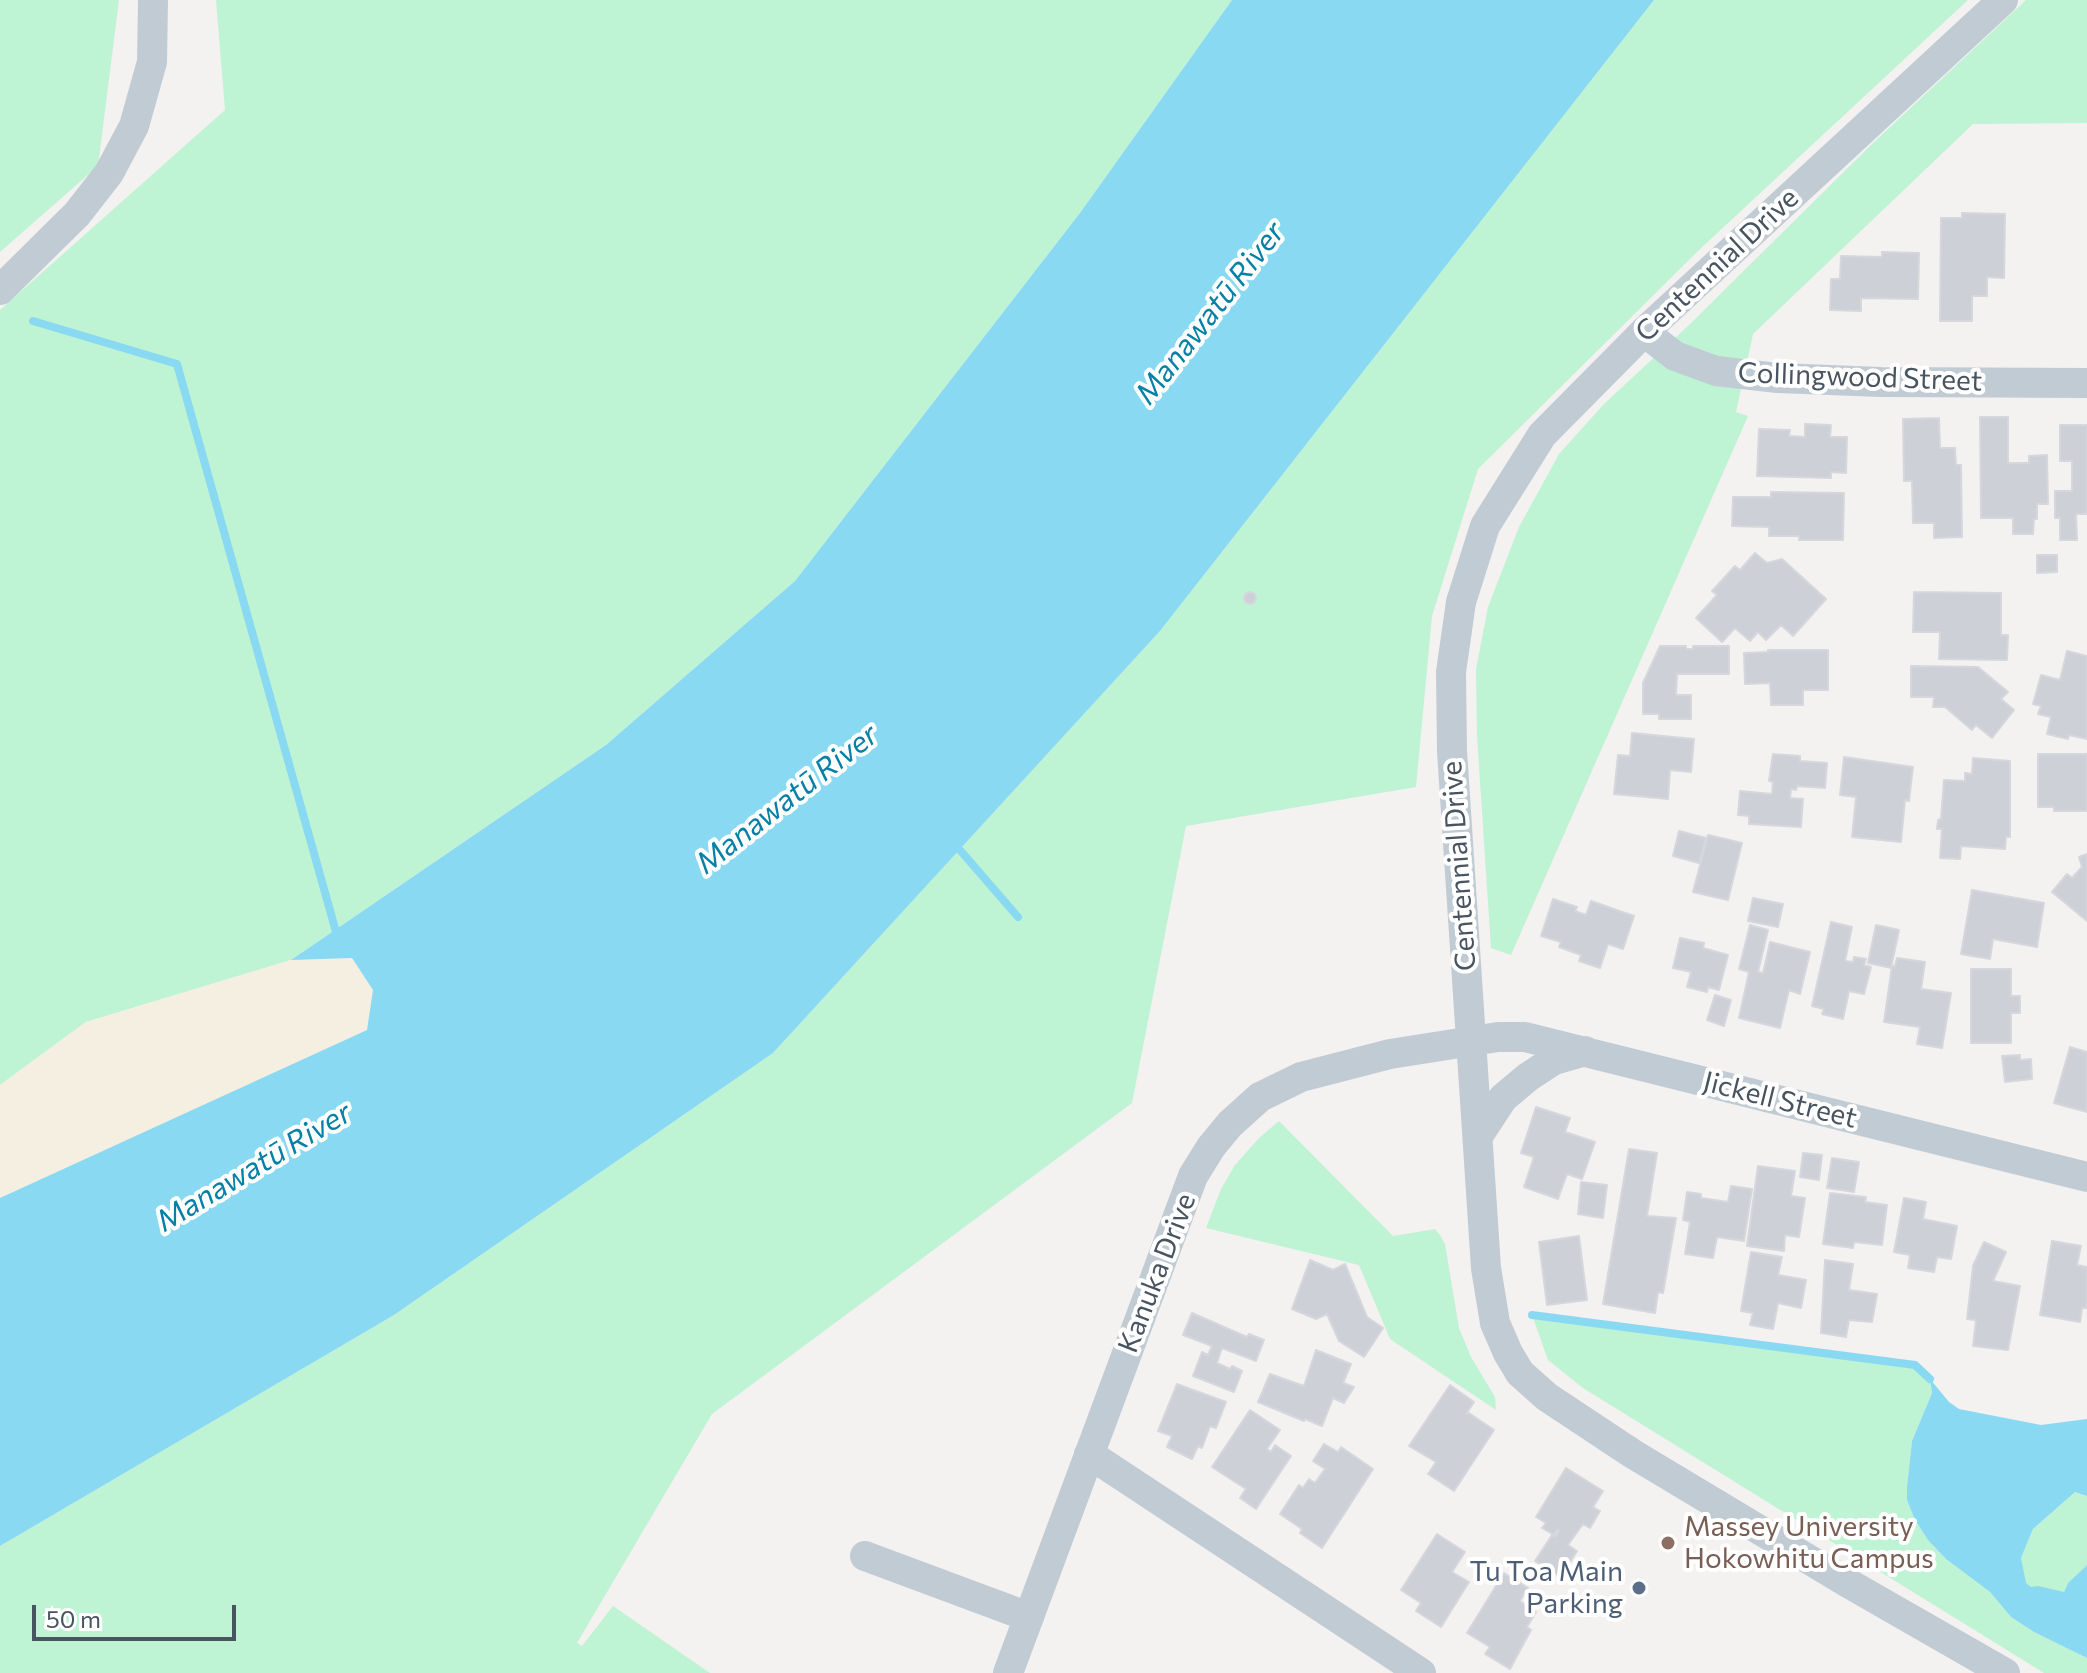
<!DOCTYPE html>
<meta charset="utf-8">
<style>
body{margin:0}
#map{position:relative;width:2087px;height:1673px;overflow:hidden;background:#f4f1f1;font-family:Commissioner,sans-serif}
canvas{display:block}
.scale{position:absolute;left:32px;top:1605px;width:204px;height:36px;box-sizing:border-box;border:4px solid #485460;border-top:0;padding-left:10px;font-size:24px;line-height:28px;white-space:nowrap;color:#485460;-webkit-text-stroke:6px #fff;paint-order:stroke}
</style>
<div id="map">
<canvas width="2087" height="1673"></canvas>
<div class="scale">50 m</div>
</div>
<script>
const g = document.querySelector('canvas').getContext('2d');
g.lineJoin = 'round';
function fill(path, color) {
  g.fillStyle = color;
  g.fill(path, 'evenodd');
}
function shape(rows) {
  const path = new Path2D();
  for (const r of rows) {
    if (r.length === 3) {
      path.moveTo(r[0] + r[2], r[1]);
      path.arc(r[0], r[1], r[2], 0, 2 * Math.PI);
      continue;
    }
    path.moveTo(r[0], r[1]);
    for (let i = 2; i < r.length; i += 2) path.lineTo(r[i], r[i + 1]);
  }
  return path;
}
function stroke(path, color, width, dash) {
  g.strokeStyle = color;
  g.lineWidth = width;
  g.lineCap = dash ? 'butt' : 'round';
  g.setLineDash(dash || []);
  g.stroke(path);
}
function drawText(font, color, halo, rows, align = 'center') {
  g.font = font + ' Commissioner,sans-serif';
  g.lineWidth = 8;
  g.setLineDash([]);
  g.textBaseline = 'middle';
  g.strokeStyle = halo;
  g.fillStyle = color;
  for (const [text, x, y, turn = 0] of rows) {
    g.save();
    g.translate(x, y);
    g.rotate((+turn || 0) * Math.PI / 180);
    g.textAlign = isNaN(turn) ? turn : align;
    if (halo) g.strokeText(text, 0, 0);
    g.fillText(text, 0, 0);
    g.restore();
  }
}
fill(shape([
 [0,0,119,0,98,166,0,252],
 [216,0,1232,0,1080,213,795,581,606,745,291,960,86,1022,0,1085,0,310,225,110],
 [1654,0,1968,0,1699,250,1478,469,1432,616,1416,787,1186,826,1132,1103,712,1414,577,1643,582,1646,613,1606,710,1673,0,1673,0,1546,394,1315,773,1053,1160,631],
 [2026,0,2087,0,2087,123,1973,124,1753,334,1736,412,1748,416,1511,955,1491,948,1477,736,1476,669,1488,607,1519,527,1559,454,1604,404,1689,325,1871,145],
 [1279,1121,1393,1236,1435,1229,1440,1235,1445,1244,1459,1328,1471,1357,1495,1397,1496,1410,1390,1339,1359,1265,1206,1228,1221,1189,1235,1165,1259,1138],
 [1532,1315,1915,1365,1930,1379,1932,1393,1912,1441,1907,1487,1907,1500,1915,1520,1928,1540,1946,1559,1990,1592,2011,1617,2034,1632,2087,1658,2087,1673,2044,1673,1583,1388,1548,1360],
 [2075,1492,2087,1496,2087,1565,2068,1583,2064,1592,2031,1587,2025,1583,2021,1558,2033,1529]
]), '#bef3d4');
fill(shape([
 [352,958,373,990,367,1030,0,1198,0,1085,86,1022,291,960]
]), '#f5efe2');
fill(shape([
 [1232,0,1654,0,1160,631,773,1053,394,1315,0,1546,0,1198,367,1030,373,990,352,958,291,960,606,745,795,581,1080,213],
 [1930,1379,1949,1402,1959,1409,2041,1425,2087,1419,2087,1496,2075,1492,2033,1529,2021,1558,2026,1583,2031,1587,2038,1586,2064,1592,2068,1583,2087,1565,2087,1658,2034,1632,2011,1617,1990,1592,1946,1559,1928,1540,1915,1520,1907,1500,1907,1487,1912,1441,1932,1393]
]), '#89d9f2');
stroke(shape([
 [33,321,177,364,338,939],
 [953,842,1018,917],
 [1532,1315,1915,1365,1930,1379]
]), '#89d9f2', 8);
const building = shape([
 [1962,213,2005,214,2004,278,1987,277,1987,296,1972,296,1972,321,1940,321,1941,218,1962,218,1962,213],
 [1882,252,1919,253,1918,299,1861,298,1861,311,1830,310,1831,279,1840,279,1841,256,1882,257,1882,252],
 [1980,417,2008,417,2008,463,2029,463,2029,456,2047,455,2048,504,2037,504,2037,519,2034,519,2033,534,2013,534,2013,518,1981,518,1980,417],
 [1939,418,1940,448,1955,448,1956,465,1961,465,1962,537,1934,538,1934,523,1913,523,1912,481,1904,481,1903,419,1939,418],
 [1805,424,1831,425,1830,437,1847,437,1846,473,1831,472,1831,478,1757,476,1759,429,1790,430,1789,436,1805,437,1805,424],
 [2060,425,2087,425,2087,514,2076,514,2077,540,2060,540,2060,518,2055,518,2055,491,2072,491,2072,461,2060,461,2060,425],
 [1771,492,1844,493,1843,540,1799,540,1799,536,1769,536,1769,527,1732,526,1733,497,1771,497,1771,492],
 [1755,553,1767,563,1782,559,1826,599,1793,636,1781,625,1766,640,1758,632,1750,641,1735,628,1722,642,1696,618,1717,595,1712,591,1735,566,1740,570,1755,553],
 [2037,555,2057,555,2057,572,2037,573,2037,555],
 [1914,592,2001,593,2001,635,2008,635,2007,660,1939,659,1940,632,1913,632,1914,592],
 [1250,598,6],
 [1660,646,1686,646,1686,649,1693,649,1693,646,1729,646,1729,674,1677,674,1676,695,1691,695,1691,719,1659,719,1659,714,1643,714,1643,683,1660,646],
 [1768,650,1828,650,1828,690,1803,690,1803,705,1771,705,1770,683,1745,684,1744,653,1768,652,1768,650],
 [2067,651,2087,656,2087,739,2069,735,2068,739,2047,734,2051,717,2038,714,2041,706,2033,704,2041,675,2060,680,2067,651],
 [1911,666,1978,667,2008,692,2001,699,2014,710,1992,738,1976,725,1972,730,1945,707,1933,707,1934,697,1911,697,1911,666],
 [1632,733,1694,739,1691,772,1670,770,1668,799,1614,794,1618,755,1630,756,1632,733],
 [1773,754,1800,756,1800,761,1827,763,1825,788,1797,786,1796,790,1791,789,1790,798,1803,799,1801,827,1749,824,1749,816,1738,815,1740,791,1772,794,1773,782,1769,781,1773,754],
 [2038,754,2087,754,2087,811,2054,811,2054,807,2038,807,2038,754],
 [1844,757,1913,767,1909,801,1905,800,1901,842,1852,837,1856,797,1840,795,1844,757],
 [1973,758,2010,761,2010,837,2006,837,2005,849,1961,846,1960,859,1940,858,1942,829,1937,829,1938,820,1941,819,1944,780,1965,781,1965,773,1972,774,1973,758],
 [1679,831,1706,838,1699,863,1673,856,1679,831],
 [1708,835,1742,843,1728,900,1693,892,1708,835],
 [2087,854,2087,921,2052,892,2067,874,2072,878,2082,867,2079,857,2087,854],
 [1972,890,2044,903,2037,947,1993,939,1990,959,1961,954,1972,890],
 [1753,898,1783,904,1778,927,1748,921,1753,898],
 [1553,899,1577,907,1575,911,1586,915,1591,901,1634,916,1623,949,1608,944,1600,968,1579,961,1581,955,1559,947,1561,942,1541,936,1553,899],
 [1831,922,1852,927,1845,961,1853,962,1854,957,1866,959,1864,965,1871,967,1864,994,1849,991,1843,1019,1822,1014,1824,1009,1812,1006,1831,922],
 [1750,925,1768,930,1758,972,1763,973,1770,942,1810,952,1800,994,1789,990,1780,1028,1739,1018,1749,972,1739,969,1750,925],
 [1876,925,1899,930,1891,968,1868,963,1876,925],
 [1680,938,1704,943,1703,948,1728,955,1719,990,1708,987,1707,992,1687,987,1691,972,1673,968,1680,938],
 [1897,958,1925,962,1921,989,1951,993,1942,1048,1917,1044,1920,1027,1884,1022,1892,966,1895,966,1897,958],
 [1971,969,2011,969,2011,996,2020,996,2020,1013,2011,1013,2011,1043,1971,1043,1971,969],
 [1715,995,1731,1000,1724,1026,1707,1020,1715,995],
 [2070,1047,2087,1052,2087,1112,2054,1103,2070,1047],
 [2020,1055,2020,1060,2031,1059,2032,1079,2005,1082,2002,1056,2020,1055],
 [1536,1107,1570,1118,1565,1132,1595,1142,1582,1179,1567,1174,1558,1199,1524,1187,1534,1157,1521,1153,1536,1107],
 [1629,1149,1657,1153,1647,1216,1676,1218,1663,1293,1658,1292,1655,1313,1603,1304,1629,1149],
 [1803,1153,1822,1155,1819,1180,1800,1177,1803,1153],
 [1832,1158,1859,1162,1854,1192,1827,1188,1832,1158],
 [1758,1166,1795,1171,1791,1196,1805,1198,1799,1237,1785,1235,1784,1251,1747,1246,1758,1166],
 [1581,1182,1607,1185,1603,1218,1578,1214,1581,1182],
 [1731,1186,1752,1189,1744,1241,1717,1237,1713,1258,1685,1254,1690,1222,1683,1220,1687,1192,1701,1194,1701,1198,1728,1202,1731,1186],
 [1830,1193,1866,1197,1865,1202,1887,1205,1882,1245,1854,1242,1853,1248,1823,1244,1830,1193],
 [1904,1198,1926,1202,1923,1219,1957,1226,1951,1259,1937,1257,1934,1272,1908,1268,1910,1255,1894,1252,1904,1198],
 [1579,1236,1587,1300,1547,1305,1539,1242,1579,1236],
 [2052,1241,2081,1246,2077,1265,2087,1267,2087,1308,2082,1308,2080,1322,2040,1315,2052,1241],
 [1984,1242,2006,1252,1993,1281,2020,1286,2008,1350,1973,1346,1976,1320,1967,1319,1973,1266,1984,1242],
 [1751,1252,1782,1257,1778,1275,1806,1280,1801,1308,1778,1303,1773,1329,1750,1325,1753,1313,1741,1311,1751,1252],
 [1310,1260,1333,1270,1345,1264,1367,1317,1383,1328,1364,1357,1339,1341,1327,1314,1316,1319,1292,1309,1310,1260],
 [1825,1260,1853,1264,1849,1290,1877,1294,1872,1322,1849,1320,1846,1337,1821,1333,1825,1260],
 [1192,1313,1247,1337,1249,1334,1264,1340,1256,1361,1222,1348,1217,1363,1230,1369,1232,1366,1242,1371,1234,1392,1193,1376,1202,1352,1208,1355,1212,1346,1183,1335,1192,1313],
 [1316,1350,1351,1364,1343,1383,1354,1387,1344,1403,1333,1398,1322,1426,1305,1419,1304,1421,1258,1402,1270,1374,1304,1386,1316,1350],
 [1177,1384,1226,1402,1216,1428,1210,1426,1202,1448,1198,1446,1192,1459,1167,1447,1172,1436,1158,1431,1177,1384],
 [1450,1385,1474,1402,1466,1414,1469,1413,1494,1430,1454,1491,1428,1474,1436,1462,1409,1446,1450,1385],
 [1250,1410,1280,1430,1267,1449,1271,1452,1275,1445,1291,1456,1256,1509,1240,1498,1246,1489,1212,1467,1250,1410],
 [1324,1444,1338,1452,1341,1447,1373,1469,1322,1548,1300,1533,1302,1529,1280,1514,1299,1485,1303,1488,1309,1479,1315,1483,1325,1469,1313,1461,1324,1444],
 [1566,1468,1603,1491,1593,1507,1600,1511,1590,1528,1583,1524,1568,1545,1577,1551,1561,1577,1535,1561,1552,1535,1555,1537,1559,1531,1557,1530,1554,1535,1542,1528,1546,1523,1536,1517,1566,1468],
 [1437,1534,1465,1552,1452,1572,1469,1582,1441,1627,1416,1611,1421,1603,1401,1590,1437,1534],
 [1504,1573,1528,1588,1520,1601,1536,1612,1527,1627,1531,1630,1510,1669,1485,1654,1490,1647,1467,1633,1504,1573]
]);
fill(building, '#cdd0d6');
stroke(building, '#d5d7dd', 2);
stroke(shape([
 [2003,0,1644,332,1542,435,1485,526,1461,602,1451,672,1452,751,1486,1268,1495,1323,1508,1353,1520,1373,1547,1397,1633,1454,1848,1583,2005,1673],
 [0,290,77,214,109,173,134,126,152,62,153,0],
 [1644,332,1675,356,1716,371,1778,378,1881,382,2087,383],
 [1478,1136,1503,1098,1528,1077,1554,1060,1585,1051],
 [1089,1454,1421,1673],
 [865,1556,1029,1617],
 [1008,1673,1193,1176,1211,1147,1230,1124,1260,1097,1301,1077,1390,1054,1498,1037,1525,1037,2087,1177]
]), '#c1cbd3', 30);
for (const [x, y, r, color] of [
 [1668,1543,8,"#8d6e63"],
 [1639,1588,8,"#5c6f8a"]
]) {
  const dot = new Path2D();
  dot.arc(x, y, r, 0, 2 * Math.PI);
  g.fillStyle = color;
  g.fill(dot);
  stroke(dot, '#fff', 3);
}
drawText('28px', '#485460', '#fff', [
 ["Centennial Drive",1717,265,-43],
 ["Collingwood Street",1860,377,2],
 ["Centennial Drive",1459,866,-94],
 ["Jickell Street",1780,1100,14],
 ["Kanuka Drive",1157,1273,-69]
]);
drawText('28px', '#785e54', '#fff', [
 ["Massey University",1684,1527],
 ["Hokowhitu Campus",1684,1559]
], 'left');
drawText('28px', '#4e5e75', '#fff', [
 ["Tu Toa Main",1623,1572],
 ["Parking",1623,1604]
], 'right');
drawText('italic 30px', '#0580a6', '#fff', [
 ["Manawatū River",1210,313,-52],
 ["Manawatū River",787,799,-38],
 ["Manawatū River",254,1167,-31]
]);
</script>
